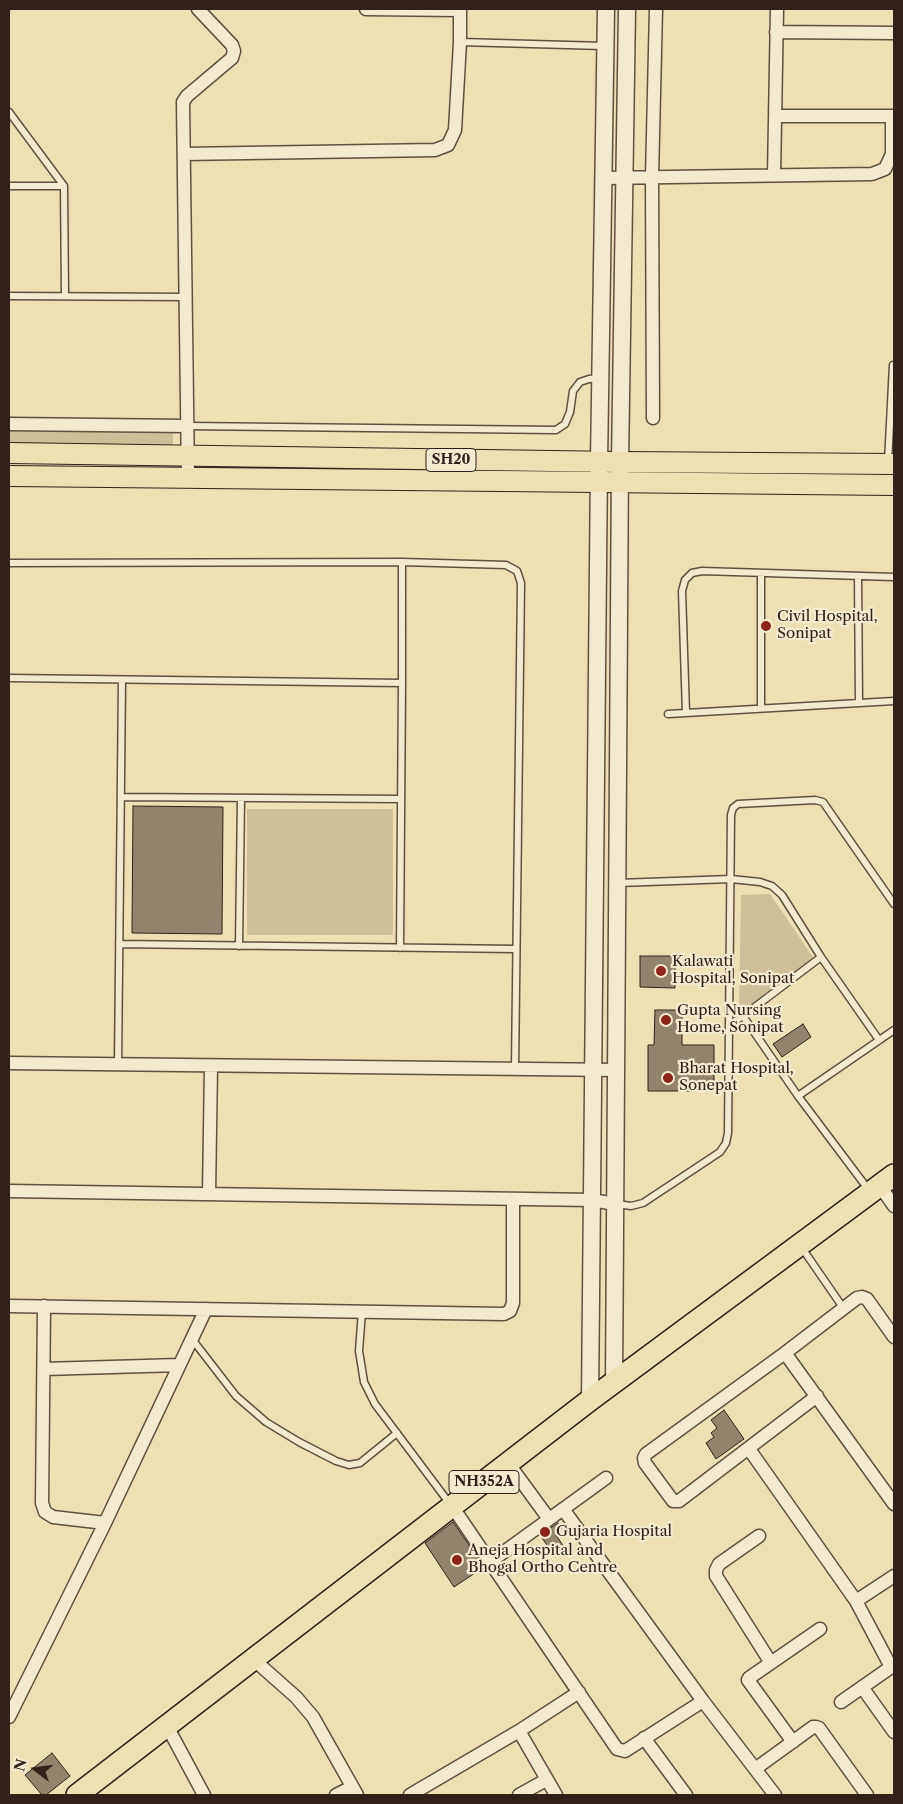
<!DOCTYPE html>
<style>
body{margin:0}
#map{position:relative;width:903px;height:1804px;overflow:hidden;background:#ede0b3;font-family:"Libre Caslon Text",serif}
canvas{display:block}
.frame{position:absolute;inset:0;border:10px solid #30211a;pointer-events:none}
.north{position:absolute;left:10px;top:1744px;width:50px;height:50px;-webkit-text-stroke:4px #f3ebce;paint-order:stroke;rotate:285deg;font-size:14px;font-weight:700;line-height:20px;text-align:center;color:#30211a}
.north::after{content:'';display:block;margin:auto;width:18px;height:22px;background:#30211a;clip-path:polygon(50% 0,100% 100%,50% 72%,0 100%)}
</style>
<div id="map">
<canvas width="903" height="1804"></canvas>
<div class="frame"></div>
<div class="north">N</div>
</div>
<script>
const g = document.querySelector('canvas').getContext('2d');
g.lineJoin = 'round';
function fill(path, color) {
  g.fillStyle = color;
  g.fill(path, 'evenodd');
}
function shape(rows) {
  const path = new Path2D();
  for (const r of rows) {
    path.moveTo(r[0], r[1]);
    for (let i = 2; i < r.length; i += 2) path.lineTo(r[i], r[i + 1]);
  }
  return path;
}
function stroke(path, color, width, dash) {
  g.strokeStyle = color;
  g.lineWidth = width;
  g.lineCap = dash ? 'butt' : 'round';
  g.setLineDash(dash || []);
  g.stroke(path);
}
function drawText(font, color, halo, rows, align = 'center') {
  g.font = font + ' "Libre Caslon Text",serif';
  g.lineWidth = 4.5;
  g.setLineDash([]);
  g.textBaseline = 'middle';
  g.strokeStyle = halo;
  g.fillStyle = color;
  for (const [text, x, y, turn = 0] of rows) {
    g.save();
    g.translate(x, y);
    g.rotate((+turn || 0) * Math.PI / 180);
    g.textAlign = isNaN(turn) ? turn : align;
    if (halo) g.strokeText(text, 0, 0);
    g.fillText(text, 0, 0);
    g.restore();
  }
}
fill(shape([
 [9,430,173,433,173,450,9,447],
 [247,809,393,809,393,935,247,935],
 [770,894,815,960,750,1017,739,1013,741,895]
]), '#cdc099');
const building = shape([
 [133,806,223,807,222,934,132,933,133,806],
 [640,956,675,956,675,988,640,987,640,956],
 [655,1010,682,1010,682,1045,714,1045,714,1091,648,1091,648,1045,654,1045,655,1010],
 [803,1024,811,1037,782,1057,773,1044,803,1024],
 [724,1410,744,1439,716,1459,706,1443,714,1437,711,1433,717,1428,711,1420,724,1410],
 [453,1522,484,1567,454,1587,425,1543,453,1522],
 [558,1523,563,1530,556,1535,566,1550,555,1557,540,1535,558,1523],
 [52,1753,70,1776,46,1795,42,1795,25,1775,52,1753]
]);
fill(building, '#92846a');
stroke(building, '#30211a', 1);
const service = shape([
 [460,42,604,46],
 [9,112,64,186,65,296],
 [9,186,64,186],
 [9,296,186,297],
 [187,426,556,430,565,424,570,412,573,391,580,382,589,379,599,378],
 [888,462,893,365],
 [9,563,402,562,506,565,517,571,521,583,515,1069],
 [761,573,761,708],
 [858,576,859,703],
 [9,678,402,683],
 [686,713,682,591,685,580,692,573,702,571,894,577],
 [668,714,894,701],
 [121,797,401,799],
 [618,883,731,879,760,882,772,886,782,895,821,957,879,1040],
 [119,944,516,949],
 [239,946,241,798],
 [400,948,402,683,402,562],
 [743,1016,821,957],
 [729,1025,743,1016,798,1096,868,1189],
 [118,1065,122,680],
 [798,1096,894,1030],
 [617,1204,631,1206,643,1203,720,1152,726,1143,728,1133,731,815,733,808,738,804,815,800,823,802,894,904],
 [802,1248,844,1309],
 [362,1311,359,1351,364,1382,375,1404,450,1504],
 [192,1339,236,1396,266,1422,299,1442,336,1461,349,1465,360,1463,397,1433]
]);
const minor = shape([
 [366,9,460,10],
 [776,32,894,33],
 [775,116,894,116],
 [184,154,435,150,448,145,455,130,460,42,460,9],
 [774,175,777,9],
 [603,178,872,174,885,169,892,154,892,116],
 [653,418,652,177,656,9],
 [9,424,187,426],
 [188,478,183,102,187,96,232,58,234,51,232,45,198,9],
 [9,1063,616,1070],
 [880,1186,894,1206],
 [9,1191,592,1200,615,1204],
 [209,1194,211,1066],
 [9,1306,504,1314,510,1311,513,1303,513,1199],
 [44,1306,42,1503,45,1512,53,1517,105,1523],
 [785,1353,894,1504],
 [44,1369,179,1365],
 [817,1396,679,1501,673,1501,645,1463,644,1458,646,1454,785,1353,857,1298,862,1297,867,1299,894,1337],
 [749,1449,856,1601,891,1667],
 [508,1463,549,1519],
 [452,1506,617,1749,625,1751,703,1701],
 [563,1509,703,1701,775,1795],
 [759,1536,719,1564,716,1570,716,1576,771,1663],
 [490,1562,606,1478],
 [856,1601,894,1576],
 [253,1659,296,1697,313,1717,357,1795],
 [862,1687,894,1732],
 [841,1702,894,1665],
 [9,1717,105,1523,206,1309],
 [167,1726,204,1795],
 [519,1731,579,1692],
 [644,1738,686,1795],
 [793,1742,748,1680,749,1678,820,1629],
 [755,1769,813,1727,816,1727,819,1728,867,1795],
 [336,1795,352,1787],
 [410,1795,519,1731,556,1795],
 [519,1795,546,1780]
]);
const tertiary = shape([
 [614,1382,620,462,627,9],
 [590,1400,599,462,606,9]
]);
const primary = shape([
 [9,453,620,462,894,464],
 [9,476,894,485]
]);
const trunk = shape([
 [77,1795,590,1400,894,1175]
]);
stroke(service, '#5f5140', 9);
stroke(minor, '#5f5140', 15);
stroke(tertiary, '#5f5140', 19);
stroke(primary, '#30211a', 22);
stroke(trunk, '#30211a', 24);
stroke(service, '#f3ebce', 6);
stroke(minor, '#f3ebce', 12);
stroke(tertiary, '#f3ebce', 16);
stroke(primary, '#ede0b3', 20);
stroke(trunk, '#ede0b3', 21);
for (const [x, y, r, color] of [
 [766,626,6,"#8f2418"],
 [661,971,6,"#8f2418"],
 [666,1020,6,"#8f2418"],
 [668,1078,6,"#8f2418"],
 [545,1532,6,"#8f2418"],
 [457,1560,6,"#8f2418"]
]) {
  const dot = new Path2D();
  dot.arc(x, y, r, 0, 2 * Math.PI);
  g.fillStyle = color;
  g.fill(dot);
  stroke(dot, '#f3ebce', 2);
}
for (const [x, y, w] of [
 [451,460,50],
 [484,1482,70]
]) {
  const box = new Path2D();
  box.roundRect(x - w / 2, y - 11.5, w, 23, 4);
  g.fillStyle = '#f3ebce';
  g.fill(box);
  stroke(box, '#30211a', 1);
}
drawText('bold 14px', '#30211a', null, [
 ["SH20",451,460],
 ["NH352A",484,1482]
]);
drawText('15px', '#30211a', '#f3ebce', [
 ["Civil Hospital,",777,617],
 ["Sonipat",777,634],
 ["Kalawati",672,962],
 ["Hospital, Sonipat",672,979],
 ["Gupta Nursing",677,1011],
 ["Home, Sonipat",677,1028],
 ["Bharat Hospital,",679,1069],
 ["Sonepat",679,1086],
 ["Gujaria Hospital",556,1532],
 ["Aneja Hospital and",468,1551],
 ["Bhogal Ortho Centre",468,1568]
], 'left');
</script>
